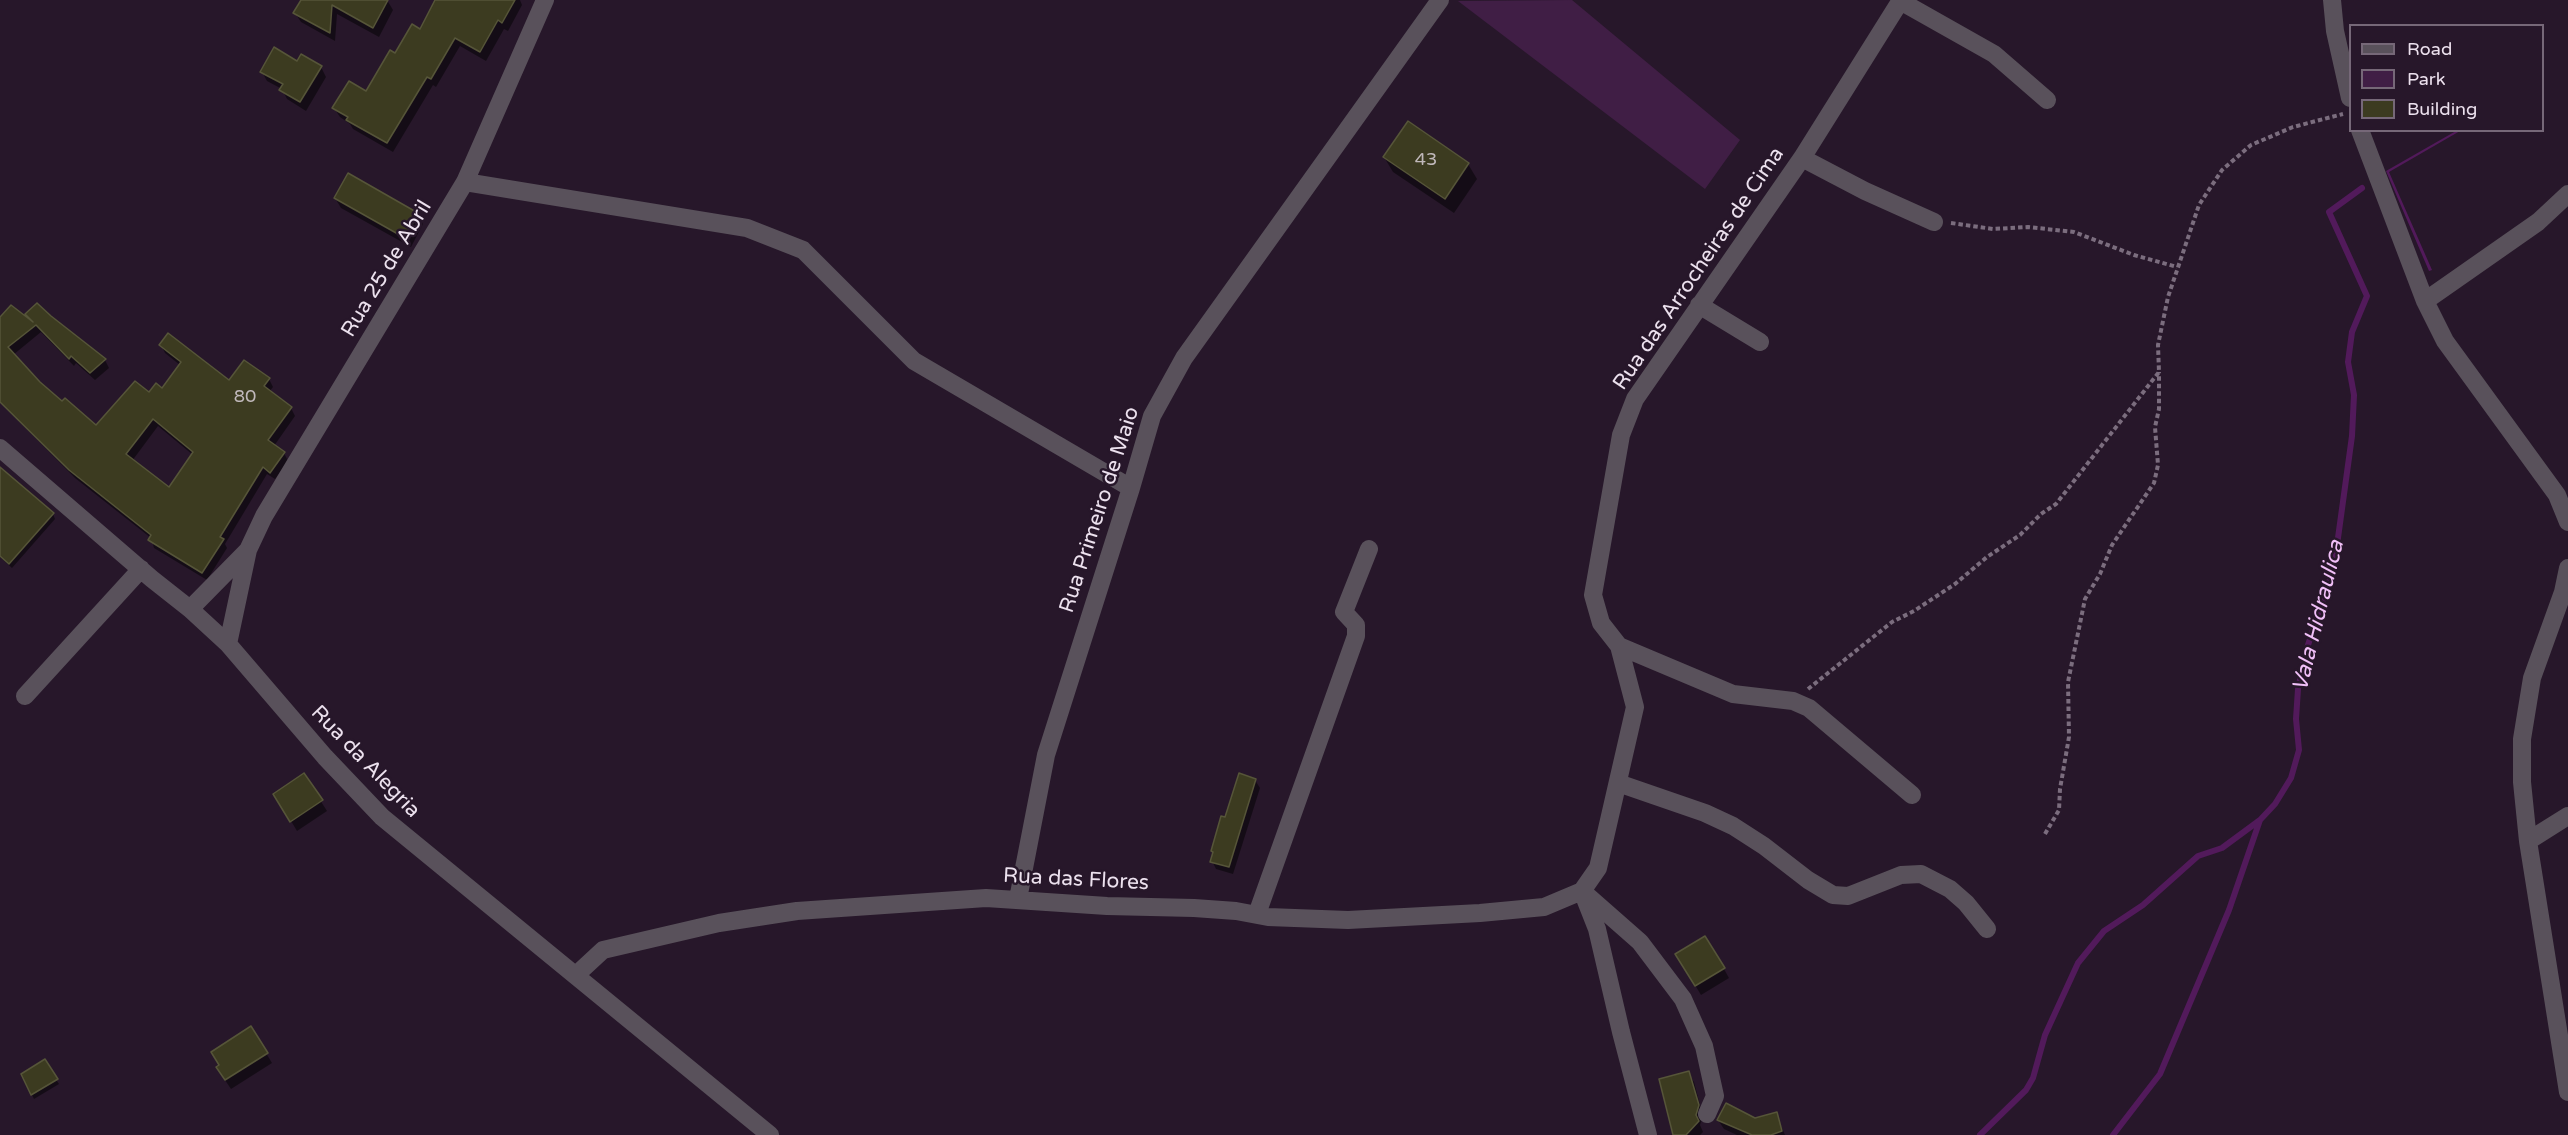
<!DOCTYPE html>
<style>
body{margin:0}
#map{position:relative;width:2568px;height:1135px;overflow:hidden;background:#27172a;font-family:"Varela Round",sans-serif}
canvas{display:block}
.legend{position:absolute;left:2349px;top:24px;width:195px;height:108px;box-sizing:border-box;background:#27172a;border:2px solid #766878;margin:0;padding:8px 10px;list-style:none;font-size:18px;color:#ece1ee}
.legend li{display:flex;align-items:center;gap:12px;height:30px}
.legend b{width:30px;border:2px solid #766878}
</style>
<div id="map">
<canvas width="2568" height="1135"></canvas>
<ul class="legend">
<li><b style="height:8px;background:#59515b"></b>Road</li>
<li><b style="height:16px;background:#401e45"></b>Park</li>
<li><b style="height:16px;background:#3c3b20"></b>Building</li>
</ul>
</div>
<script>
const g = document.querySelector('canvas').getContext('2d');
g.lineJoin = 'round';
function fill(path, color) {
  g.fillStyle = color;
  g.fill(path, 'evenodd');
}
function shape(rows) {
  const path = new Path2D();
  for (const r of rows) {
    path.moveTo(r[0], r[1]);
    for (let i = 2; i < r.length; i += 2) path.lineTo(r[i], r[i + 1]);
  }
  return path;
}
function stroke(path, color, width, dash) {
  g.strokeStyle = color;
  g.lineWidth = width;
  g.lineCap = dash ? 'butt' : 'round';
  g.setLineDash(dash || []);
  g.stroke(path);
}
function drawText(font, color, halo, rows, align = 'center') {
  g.font = font + ' "Varela Round",sans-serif';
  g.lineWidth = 5;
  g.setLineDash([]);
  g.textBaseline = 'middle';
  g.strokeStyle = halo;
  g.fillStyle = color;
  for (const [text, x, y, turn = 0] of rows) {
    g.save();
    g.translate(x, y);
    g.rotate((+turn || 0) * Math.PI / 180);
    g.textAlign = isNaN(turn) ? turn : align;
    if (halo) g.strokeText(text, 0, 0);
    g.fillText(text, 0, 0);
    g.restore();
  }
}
fill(shape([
 [1572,0,1740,140,1705,189,1458,1]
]), '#401e45');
fill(shape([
 [2456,131,2460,131,2389,172,2432,270,2429,271,2386,171]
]), '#521a5b');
fill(shape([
 [302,0,387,0,393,10,379,37,337,14,335,41,301,22,295,13],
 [437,0,520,0,522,5,508,31,504,29,486,61,460,46,436,87,433,85,393,152,353,129,350,124,340,117,334,108,366,93,395,55,420,31],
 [297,63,321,67,326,77,306,111,287,99,282,89,267,81,262,72],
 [1384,157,1468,164,1477,179,1454,213,1393,172],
 [348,175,417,214,423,224,411,247,341,208,335,198],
 [27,314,50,317,105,360,109,368,95,380,76,363,74,366,41,332,13,355,39,383,96,427,150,394,162,390,180,365,165,353,161,345,230,382,269,379,273,387,269,392,291,408,295,416,274,446,284,453,288,461,275,479,267,474,225,544,227,548,207,580,154,548,151,538,75,478,0,402,0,320,32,323],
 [158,426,193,455,169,489,132,461],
 [0,478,53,514,55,519,12,568,0,557],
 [304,775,327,811,297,831,275,794],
 [1255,780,1260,788,1233,874,1216,869,1212,861,1226,819],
 [1677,955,1724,969,1729,978,1701,995],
 [266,1053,272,1063,231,1089,223,1077],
 [44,1061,59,1084,34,1099,22,1075],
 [1688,1073,1694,1082,1703,1116,1700,1125,1703,1132,1700,1135,1674,1135],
 [1776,1114,1785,1135,1737,1135,1724,1129,1718,1120,1755,1120]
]), '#0007');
stroke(shape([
 [1980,1135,2026,1090,2033,1078,2045,1035,2078,963,2104,931,2143,905,2198,856,2222,848,2260,820],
 [2113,1135,2160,1074,2229,910,2260,820,2275,804,2291,778,2299,750,2296,719,2298,689,2306,651,2334,567,2352,436,2354,395,2348,362,2352,332,2367,296,2329,212,2362,188]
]), '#521a5b', 6);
const building = shape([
 [301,0,388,0,373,28,332,5,330,33,293,13,301,0],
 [435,0,515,0,502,23,498,20,480,52,455,38,431,79,427,77,387,143,346,120,348,117,332,108,349,81,366,91,390,50,395,53,412,24,420,29,435,0],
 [274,47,297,61,301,54,322,66,300,102,279,90,283,84,260,72,274,47],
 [1408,121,1469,163,1445,199,1383,157,1408,121],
 [348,173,418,213,405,238,334,198,348,173],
 [37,303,51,316,106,359,90,373,71,356,69,359,36,325,8,347,40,382,62,401,65,398,96,425,135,381,149,392,156,383,162,388,181,362,159,345,168,333,229,380,244,360,270,378,264,386,292,407,268,440,285,452,270,473,263,467,220,537,224,539,202,573,148,540,151,535,69,470,0,402,0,317,11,305,33,322,25,314,37,303],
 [153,419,193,452,169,487,126,454,153,419],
 [0,467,54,513,9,564,0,556,0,467],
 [304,773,323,800,290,822,273,794,304,773],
 [1239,773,1256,779,1229,867,1210,862,1213,852,1211,851,1221,816,1225,817,1239,773],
 [1705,936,1725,968,1695,986,1675,954,1705,936],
 [251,1026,268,1053,225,1080,216,1067,219,1065,211,1052,251,1026],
 [45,1059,58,1079,31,1095,21,1074,45,1059],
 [1689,1071,1699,1105,1696,1115,1699,1121,1686,1135,1673,1135,1659,1079,1689,1071],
 [1726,1103,1755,1118,1777,1112,1782,1131,1771,1135,1752,1135,1717,1120,1726,1103]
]);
fill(building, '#3c3b20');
stroke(building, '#565539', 1.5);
stroke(shape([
 [1951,223,1993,229,2028,227,2074,232,2134,255,2177,267],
 [1808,689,1892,622,1914,611,1955,584,1987,557,2020,535,2041,514,2056,504,2159,372,2158,345,2168,297,2199,205,2222,170,2251,145,2293,127,2343,114],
 [2045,834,2059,810,2060,789,2069,737,2068,682,2085,599,2100,574,2112,545,2154,483,2158,465,2155,427,2159,409,2159,372]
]), '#7b6d7e', 4, [4.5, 3]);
stroke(shape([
 [2332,0,2335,31,2350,98],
 [1900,1,1994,54,2047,100],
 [2360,130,2425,301,2445,341,2557,495,2568,522],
 [1802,158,1865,191,1934,222],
 [465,182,747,228,803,250,914,361,1131,488],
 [2425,301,2538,222,2568,194],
 [1699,305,1760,342],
 [0,448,152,579,190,609,228,644,325,757,382,817,770,1135],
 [2568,568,2563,592,2532,678,2522,739,2522,782,2528,841,2568,1092],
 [190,609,248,550],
 [228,644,248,550,264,516,465,182,545,0],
 [1619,646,1733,694,1793,701,1809,708,1912,795],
 [25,696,141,569],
 [1618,783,1705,813,1733,826,1764,846,1808,880,1833,895,1848,896,1901,875,1921,874,1950,889,1966,903,1987,929],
 [2528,841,2568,816],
 [1582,891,1640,942,1683,999,1704,1046,1715,1096,1707,1114],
 [1584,896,1597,929,1621,1032,1648,1135],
 [1018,899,1046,755,1131,488,1152,416,1184,358,1440,0],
 [1257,914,1356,636,1356,625,1344,612,1369,549],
 [576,975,603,950,719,923,797,911,986,898,1107,906,1194,908,1236,911,1268,917,1348,920,1480,913,1544,907,1582,891,1598,868,1635,707,1619,646,1601,623,1593,595,1621,435,1635,399,1802,158,1901,0]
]), '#59515b', 18);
drawText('18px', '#c0b8ba', null, [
 ["43",1426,160],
 ["80",245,397]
]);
drawText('21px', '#ece1ee', '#27172a', [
 ["Rua 25 de Abril",387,269,-59],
 ["Rua das Arrocheiras de Cima",1699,269,-56],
 ["Rua Primeiro de Maio",1100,510,-72],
 ["Rua da Alegria",365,762,46],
 ["Rua das Flores",1076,880,3]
]);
drawText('italic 22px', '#f1c0f8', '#27172a', [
 ["Vala Hidraulica",2319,616,-76]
]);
</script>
